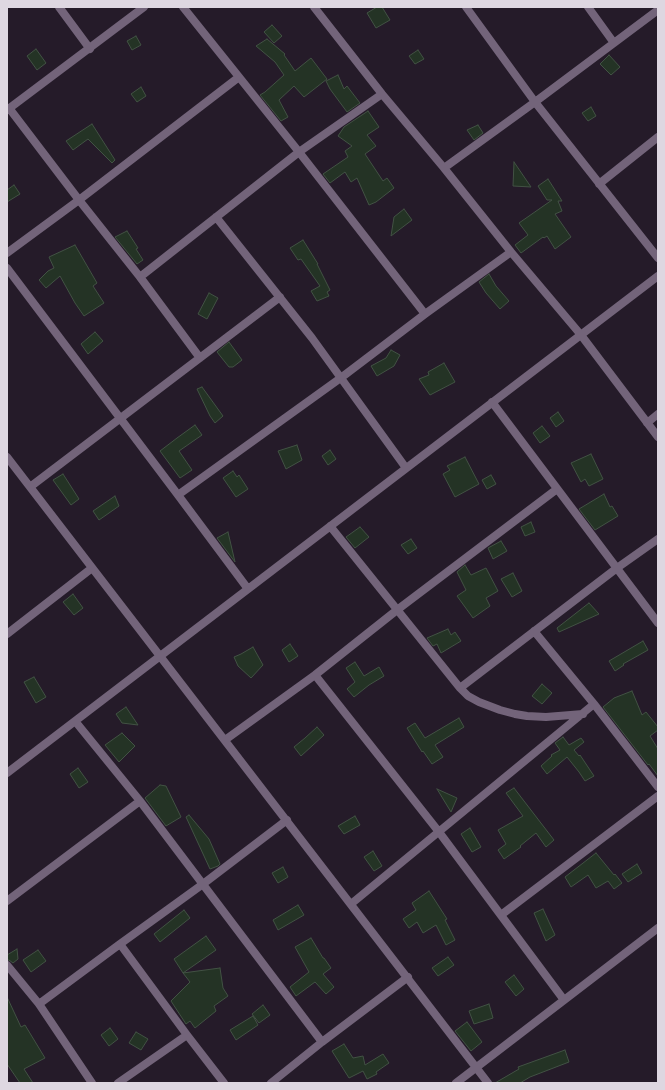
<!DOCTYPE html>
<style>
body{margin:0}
#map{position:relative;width:665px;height:1090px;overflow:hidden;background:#251b29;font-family:"Public Sans",sans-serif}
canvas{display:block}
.frame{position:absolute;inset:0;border:8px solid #ded7e1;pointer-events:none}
</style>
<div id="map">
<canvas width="665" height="1090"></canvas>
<div class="frame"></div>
</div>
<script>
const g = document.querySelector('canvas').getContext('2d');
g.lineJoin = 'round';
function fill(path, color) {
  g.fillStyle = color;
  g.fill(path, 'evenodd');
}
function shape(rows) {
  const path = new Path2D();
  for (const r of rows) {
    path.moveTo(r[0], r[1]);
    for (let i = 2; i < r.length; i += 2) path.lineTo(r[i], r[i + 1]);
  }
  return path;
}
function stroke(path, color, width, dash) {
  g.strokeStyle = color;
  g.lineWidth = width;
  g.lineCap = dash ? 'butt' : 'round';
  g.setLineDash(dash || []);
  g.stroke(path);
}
const building = shape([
 [377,7,382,7,390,20,376,28,367,13,377,7],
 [272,25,282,36,274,43,264,32,272,25],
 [136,36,141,45,132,50,127,41,136,36],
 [267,39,285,54,284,55,295,71,311,58,327,79,304,97,294,86,279,100,288,117,281,121,260,95,265,92,284,75,275,62,256,46,267,39],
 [36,49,46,63,37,70,27,56,36,49],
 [418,50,424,59,415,64,409,56,418,50],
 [609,55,620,67,611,75,600,64,609,55],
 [338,75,344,89,347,86,360,103,347,112,330,89,326,81,338,75],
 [141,87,146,96,137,102,131,94,141,87],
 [591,107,596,116,588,121,582,113,591,107],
 [368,111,379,127,367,135,376,146,365,154,383,181,387,178,394,188,376,202,369,205,357,178,351,182,345,172,330,183,323,174,348,157,345,151,352,146,338,136,344,127,368,111],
 [92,124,115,160,112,163,88,139,73,150,66,141,92,124],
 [478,125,483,133,474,140,467,130,478,125],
 [514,162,531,187,513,186,514,162],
 [548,179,562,201,558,201,562,211,555,214,571,237,555,249,547,236,544,238,543,237,521,253,515,245,528,235,519,223,552,200,547,200,538,186,548,179],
 [14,185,20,194,7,202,7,190,14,185],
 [404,209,412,220,391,236,394,217,404,209],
 [127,231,138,248,136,249,143,260,137,264,115,237,127,231],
 [303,240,318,264,317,264,330,290,327,292,329,296,317,301,311,291,320,286,301,259,298,260,290,248,303,240],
 [75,245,97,283,93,286,104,303,84,316,75,303,60,276,46,288,39,280,48,271,54,268,49,257,75,245],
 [489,274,496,286,509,301,500,309,486,293,479,282,489,274],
 [209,293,218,298,207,319,198,314,209,293],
 [95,332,103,341,88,354,81,344,95,332],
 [229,342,242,360,233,367,229,367,217,352,229,342],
 [391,350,400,355,394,366,377,376,371,366,386,358,391,350],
 [444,363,455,382,430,395,419,379,429,375,428,372,444,363],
 [202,387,223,416,215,423,210,416,197,389,202,387],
 [558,412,564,421,556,427,550,418,558,412],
 [195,425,202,435,179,451,192,470,180,478,160,451,177,438,195,425],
 [542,426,550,436,540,443,533,433,542,426],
 [297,445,302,460,286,469,278,451,297,445],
 [330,450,336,459,328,465,322,456,330,450],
 [591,454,603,479,589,486,585,479,581,482,571,463,591,454],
 [465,457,479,484,455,497,443,474,450,470,447,466,465,457],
 [233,471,237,477,239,475,248,489,236,497,223,478,233,471],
 [63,474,79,499,71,505,53,480,63,474],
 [491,475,496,484,487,489,482,480,491,475],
 [604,494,610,507,612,506,618,516,595,530,579,509,604,494],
 [115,496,119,506,99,520,93,511,115,496],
 [531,522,535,532,525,536,521,527,531,522],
 [360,527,369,537,355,548,346,537,360,527],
 [228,532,235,562,217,538,228,532],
 [411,539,417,548,408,554,401,545,411,539],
 [501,541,507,551,493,559,488,548,501,541],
 [465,565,471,575,486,568,498,591,486,598,490,606,473,618,457,596,466,590,457,572,465,565],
 [513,573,522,591,512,597,501,579,513,573],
 [73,594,83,608,74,615,63,602,73,594],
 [589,603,599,614,559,632,557,628,589,603],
 [448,629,451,635,455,632,461,641,441,653,437,644,433,646,427,638,448,629],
 [643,641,648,650,623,664,624,665,615,671,609,661,643,641],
 [290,644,298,656,289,662,282,650,290,644],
 [253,647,263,665,251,678,238,666,234,657,241,654,253,647],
 [355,662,364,676,379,667,384,676,369,685,354,697,347,689,355,682,346,668,355,662],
 [34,677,46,697,36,703,24,682,34,677],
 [542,684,552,693,542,704,532,696,542,684],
 [632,691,642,715,646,712,658,727,658,730,650,736,658,749,658,776,649,764,648,765,603,707,614,698,632,691],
 [126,707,138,725,122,723,116,714,126,707],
 [459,718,464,727,435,745,443,757,432,764,423,751,422,752,407,728,415,723,425,738,459,718],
 [317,727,324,735,301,756,294,747,305,738,317,727],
 [122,733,135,746,119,762,105,745,122,733],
 [563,737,569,745,581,738,584,742,574,750,579,756,580,755,594,776,585,781,579,772,567,757,547,774,541,766,552,756,551,755,560,750,555,743,563,737],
 [78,768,88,782,79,788,70,774,78,768],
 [160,785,166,786,181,817,166,826,145,798,160,785],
 [514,788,554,840,546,847,536,833,520,846,521,847,504,859,498,850,506,844,498,830,523,816,506,793,514,788],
 [437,789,457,798,451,812,437,789],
 [189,815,209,839,220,864,218,866,210,869,186,817,189,815],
 [355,816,360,825,344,834,338,826,355,816],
 [470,828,481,847,472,852,461,834,470,828],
 [373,851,382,866,374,871,364,857,373,851],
 [596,853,614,875,615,874,622,883,614,889,608,881,596,888,588,875,571,887,565,877,596,853],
 [637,864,642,873,628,882,622,874,637,864],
 [283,867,288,877,278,883,272,873,283,867],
 [429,891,447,919,445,920,455,940,446,945,436,925,423,933,417,922,409,928,403,919,416,910,412,903,429,891],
 [298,905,304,915,278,930,273,920,298,905],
 [543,909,555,935,546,941,534,913,543,909],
 [184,910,190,918,160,942,154,934,184,910],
 [206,936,216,950,183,973,174,959,206,936],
 [311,938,323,958,324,958,331,968,323,974,334,987,326,994,315,982,296,996,290,987,309,972,295,947,311,938],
 [17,949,18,959,13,963,9,960,7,960,7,955,17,949],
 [38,950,46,961,31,972,23,960,38,950],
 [448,957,454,965,438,976,432,968,448,957],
 [220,968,223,988,228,996,214,1006,216,1011,195,1028,190,1021,186,1024,171,1001,190,982,183,973,220,968],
 [514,975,524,989,516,996,505,982,514,975],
 [7,997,21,1027,25,1025,45,1058,24,1069,33,1083,20,1083,7,1064,7,997],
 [489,1004,493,1018,474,1024,469,1011,489,1004],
 [263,1005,270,1015,259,1023,252,1014,263,1005],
 [253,1016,258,1025,236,1040,230,1030,253,1016],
 [467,1022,482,1042,471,1051,455,1031,467,1022],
 [110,1028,118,1039,109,1046,101,1035,110,1028],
 [136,1032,148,1039,141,1050,129,1043,136,1032],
 [344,1044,353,1058,363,1056,365,1065,383,1054,389,1063,376,1072,377,1074,367,1079,363,1071,349,1078,332,1051,344,1044],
 [565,1050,569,1062,530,1077,520,1083,495,1083,519,1069,518,1067,565,1050]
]);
fill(building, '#243325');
stroke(building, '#425244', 1);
stroke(shape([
 [59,7,90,49],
 [183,7,299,152,425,314],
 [314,7,382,94,444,168,511,252,581,335,658,437],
 [466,7,535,102,658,258],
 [588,7,614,43],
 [9,108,79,200,140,277,200,358],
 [7,110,144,7],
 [444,168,535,102,658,10],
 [599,184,658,137],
 [216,217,312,338,406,468],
 [7,253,79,200,239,77],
 [7,268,178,495,248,589],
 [140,277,299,152,382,94],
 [492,402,658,623],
 [647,423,658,414],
 [7,457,488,1083],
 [30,487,280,297],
 [178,495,342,377,425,314,511,252],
 [330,526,460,688,468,696,479,702,500,710,515,714,527,716,546,717,583,714],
 [534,631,594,704,658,787],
 [7,634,92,568],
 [315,675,439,832,564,1000],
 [460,688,617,568,658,539],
 [75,721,140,801,322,1042],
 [225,740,315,675,397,610,557,489],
 [7,773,658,276],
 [7,901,140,801],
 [351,904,594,704],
 [501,915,658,796],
 [120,944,187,1035,224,1083],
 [7,965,39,1004,92,1083],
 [39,1004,120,944,203,884,287,820],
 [118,1083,187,1035],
 [271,1083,322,1042,408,977],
 [456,1083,658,928]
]), '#73647a', 8);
</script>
